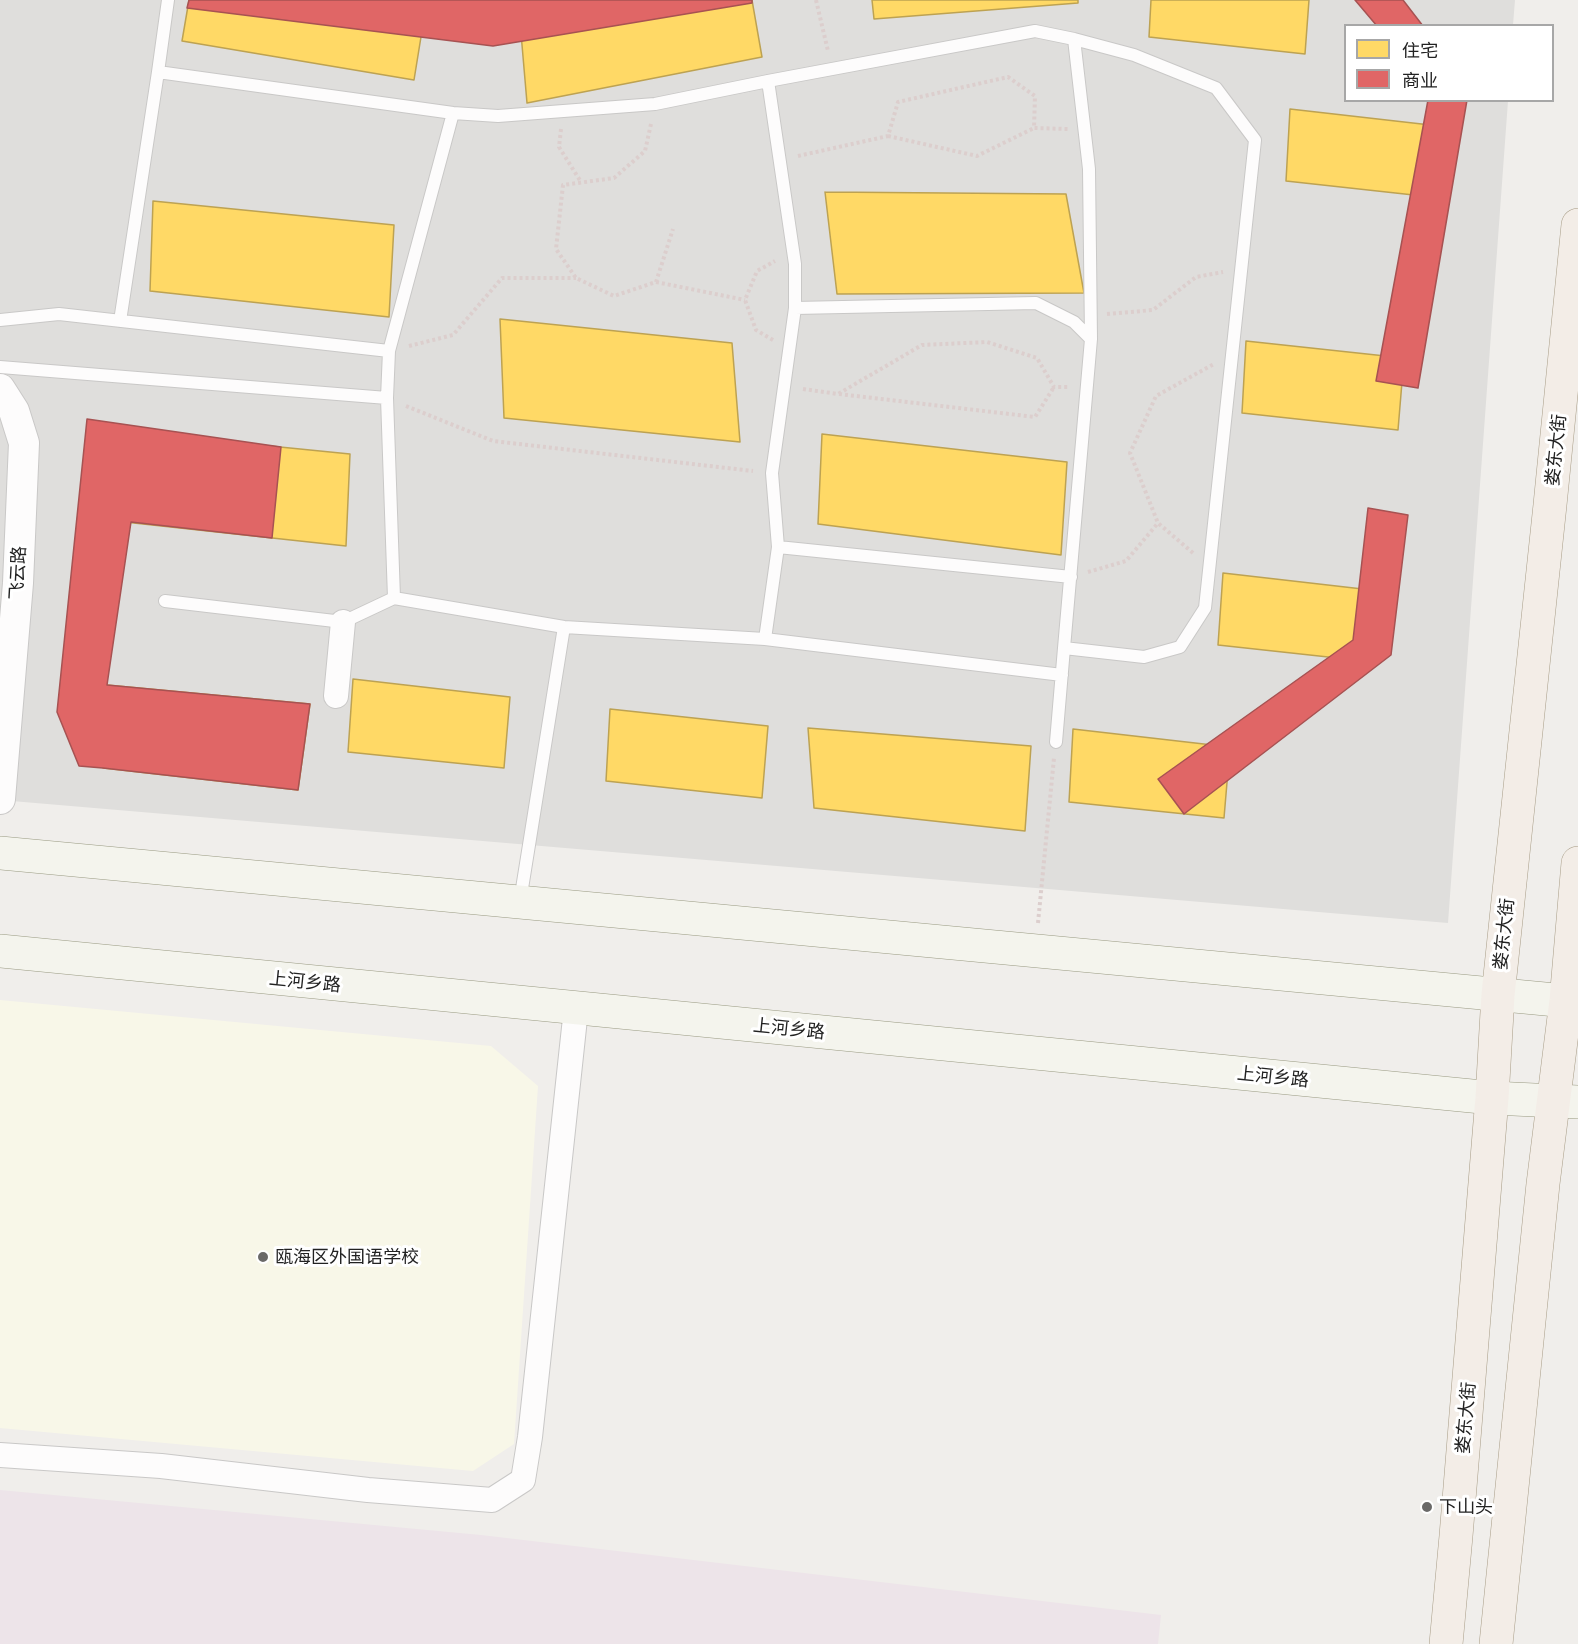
<!DOCTYPE html>
<meta charset="utf-8">
<style>
body{margin:0}
#map{position:relative;width:1578px;height:1644px;overflow:hidden;background:#f0eeeb;font-family:"Asap Condensed","Noto Sans SC",sans-serif}
canvas{display:block}
.legend{position:absolute;left:1344px;top:24px;width:210px;height:78px;box-sizing:border-box;background:#fff;border:2px solid #a7a7a7;margin:0;padding:8px 10px;list-style:none;font-size:18px;color:#222}
.legend li{display:flex;align-items:center;gap:12px;height:30px}
.legend b{width:30px;border:2px solid #a7a7a7}
</style>
<div id="map">
<canvas width="1578" height="1644"></canvas>
<ul class="legend">
<li><b style="height:16px;background:#ffd966"></b>住宅</li>
<li><b style="height:16px;background:#e06666"></b>商业</li>
</ul>
</div>
<script>
const g = document.querySelector('canvas').getContext('2d');
g.lineJoin = 'round';
function fill(path, color) {
  g.fillStyle = color;
  g.fill(path, 'evenodd');
}
function shape(rows) {
  const path = new Path2D();
  for (const r of rows) {
    path.moveTo(r[0], r[1]);
    for (let i = 2; i < r.length; i += 2) path.lineTo(r[i], r[i + 1]);
  }
  return path;
}
function stroke(path, color, width, dash) {
  g.strokeStyle = color;
  g.lineWidth = width;
  g.lineCap = dash ? 'butt' : 'round';
  g.setLineDash(dash || []);
  g.stroke(path);
}
function drawText(font, color, halo, rows, align = 'center') {
  g.font = font + ' "Asap Condensed","Noto Sans SC",sans-serif';
  g.lineWidth = 6;
  g.setLineDash([]);
  g.textBaseline = 'middle';
  g.strokeStyle = halo;
  g.fillStyle = color;
  for (const [text, x, y, turn = 0] of rows) {
    g.save();
    g.translate(x, y);
    g.rotate((+turn || 0) * Math.PI / 180);
    g.textAlign = isNaN(turn) ? turn : align;
    if (halo) g.strokeText(text, 0, 0);
    g.fillText(text, 0, 0);
    g.restore();
  }
}
fill(shape([
 [0,0,1515,0,1513,25,1346,26,1346,100,1508,101,1448,923,0,800]
]), '#dfdedc');
fill(shape([
 [0,1490,481,1535,1161,1615,1158,1644,0,1644]
]), '#ede4e9');
fill(shape([
 [0,1000,491,1046,538,1086,514,1444,473,1471,0,1428]
]), '#f8f7e8');
const homes = shape([
 [189,0,427,0,414,80,182,41,189,0],
 [566,0,752,0,762,57,527,103,519,10,566,0],
 [872,0,1078,0,1078,3,874,19,872,0],
 [1151,0,1309,0,1305,54,1149,37,1151,0],
 [1290,109,1448,127,1441,198,1286,181,1290,109],
 [825,192,1066,194,1084,293,837,294,825,192],
 [153,201,394,225,389,317,150,291,153,201],
 [500,319,732,343,740,442,504,418,500,319],
 [1246,341,1404,358,1398,430,1242,413,1246,341],
 [110,430,350,454,346,546,106,520,110,430],
 [822,434,1067,462,1061,555,818,524,822,434],
 [1223,573,1380,591,1374,662,1218,645,1223,573],
 [353,679,510,697,504,768,348,752,353,679],
 [107,685,310,704,298,790,103,768,107,685],
 [610,709,768,726,762,798,606,781,610,709],
 [808,728,1031,746,1025,831,814,808,808,728],
 [1073,729,1230,747,1224,818,1069,802,1073,729]
]);
fill(homes, '#ffd966');
stroke(homes, '#bda252', 1.5);
const shops = shape([
 [189,0,752,0,752,3,493,46,187,8,189,0],
 [1355,0,1403,0,1423,26,1377,26,1355,0],
 [1428,100,1467,100,1418,388,1376,381,1428,100],
 [87,419,281,447,272,538,131,522,107,685,310,704,298,790,103,768,79,766,57,712,87,419],
 [1368,508,1408,515,1391,655,1184,814,1158,779,1353,640,1368,508]
]);
fill(shops, '#e06666');
stroke(shops, '#a75252', 1.5);
const service = shape([
 [1074,39,1089,169,1091,339],
 [158,72,453,113,498,116,655,104,768,81,1035,31,1074,39,1134,55,1216,88,1255,140,1205,608,1180,647,1144,657,1064,648,1056,742],
 [795,308,1036,303,1074,322,1091,339,1064,648],
 [0,320,59,314,389,351],
 [120,321,158,72,168,0],
 [0,367,387,398],
 [778,547,1071,577],
 [394,598,387,398,389,351,453,113],
 [165,601,343,622,394,598,564,627,765,639,1062,675],
 [765,639,778,547,772,473,795,308,795,264,768,81],
 [520,901,564,627]
]);
const minor = shape([
 [336,696,343,622],
 [0,1455,161,1466,368,1490,492,1500,523,1480,530,1437,576,1009]
]);
const tertiary = shape([
 [0,389,14,411,24,443,18,583,0,799]
]);
const secondary = shape([
 [0,853,1578,1002],
 [0,951,1492,1098,1578,1102]
]);
const primary = shape([
 [1446,1644,1456,1536,1492,1098,1498,995,1550,505,1578,225],
 [1496,1644,1543,1184,1566,1001,1578,863]
]);
stroke(service, '#c9c8c7', 14);
stroke(minor, '#c9c8c7', 26);
stroke(tertiary, '#c9c8c7', 32);
stroke(secondary, '#999a82', 34);
stroke(primary, '#a79c86', 34);
stroke(shape([
 [816,0,828,51],
 [651,124,645,151,614,178,563,185,556,249,576,278,614,296,656,282,673,229],
 [561,129,559,147,581,182],
 [888,136,977,156,1034,128],
 [798,156,888,136,898,102,1008,77,1035,96,1034,128,1068,129],
 [656,282,745,300],
 [1107,314,1153,310,1196,277,1223,272],
 [773,340,756,330,745,300,757,271,775,261],
 [409,346,453,335,502,278,576,278],
 [803,389,838,394,922,345,987,342,1037,358,1054,387,1068,387],
 [839,394,1035,417,1054,387],
 [406,406,493,441,753,471],
 [1193,553,1158,523,1130,453,1156,396,1214,364],
 [1088,572,1126,561,1158,523],
 [1038,923,1054,758]
]), '#dccecd', 4, [3, 3]);
stroke(service, '#fdfcfc', 12);
stroke(minor, '#fdfcfc', 24);
stroke(tertiary, '#fdfcfc', 30);
stroke(secondary, '#f4f4ed', 33);
stroke(primary, '#f3ede7', 33);
for (const [x, y, r, color] of [
 [263,1257,6,"#6a6968"],
 [1427,1507,6,"#6a6968"]
]) {
  const dot = new Path2D();
  dot.arc(x, y, r, 0, 2 * Math.PI);
  g.fillStyle = color;
  g.fill(dot);
  stroke(dot, '#fff', 2);
}
drawText('18px', '#222', '#fff', [
 ["娄东大街",1556,450,-84],
 ["飞云路",18,573,-87],
 ["娄东大街",1504,934,-84],
 ["上河乡路",305,982,6],
 ["上河乡路",789,1029,6],
 ["上河乡路",1273,1077,6],
 ["娄东大街",1466,1418,-85]
]);
drawText('18px', '#222', '#fff', [
 ["瓯海区外国语学校",275,1257],
 ["下山头",1439,1507]
], 'left');
</script>
